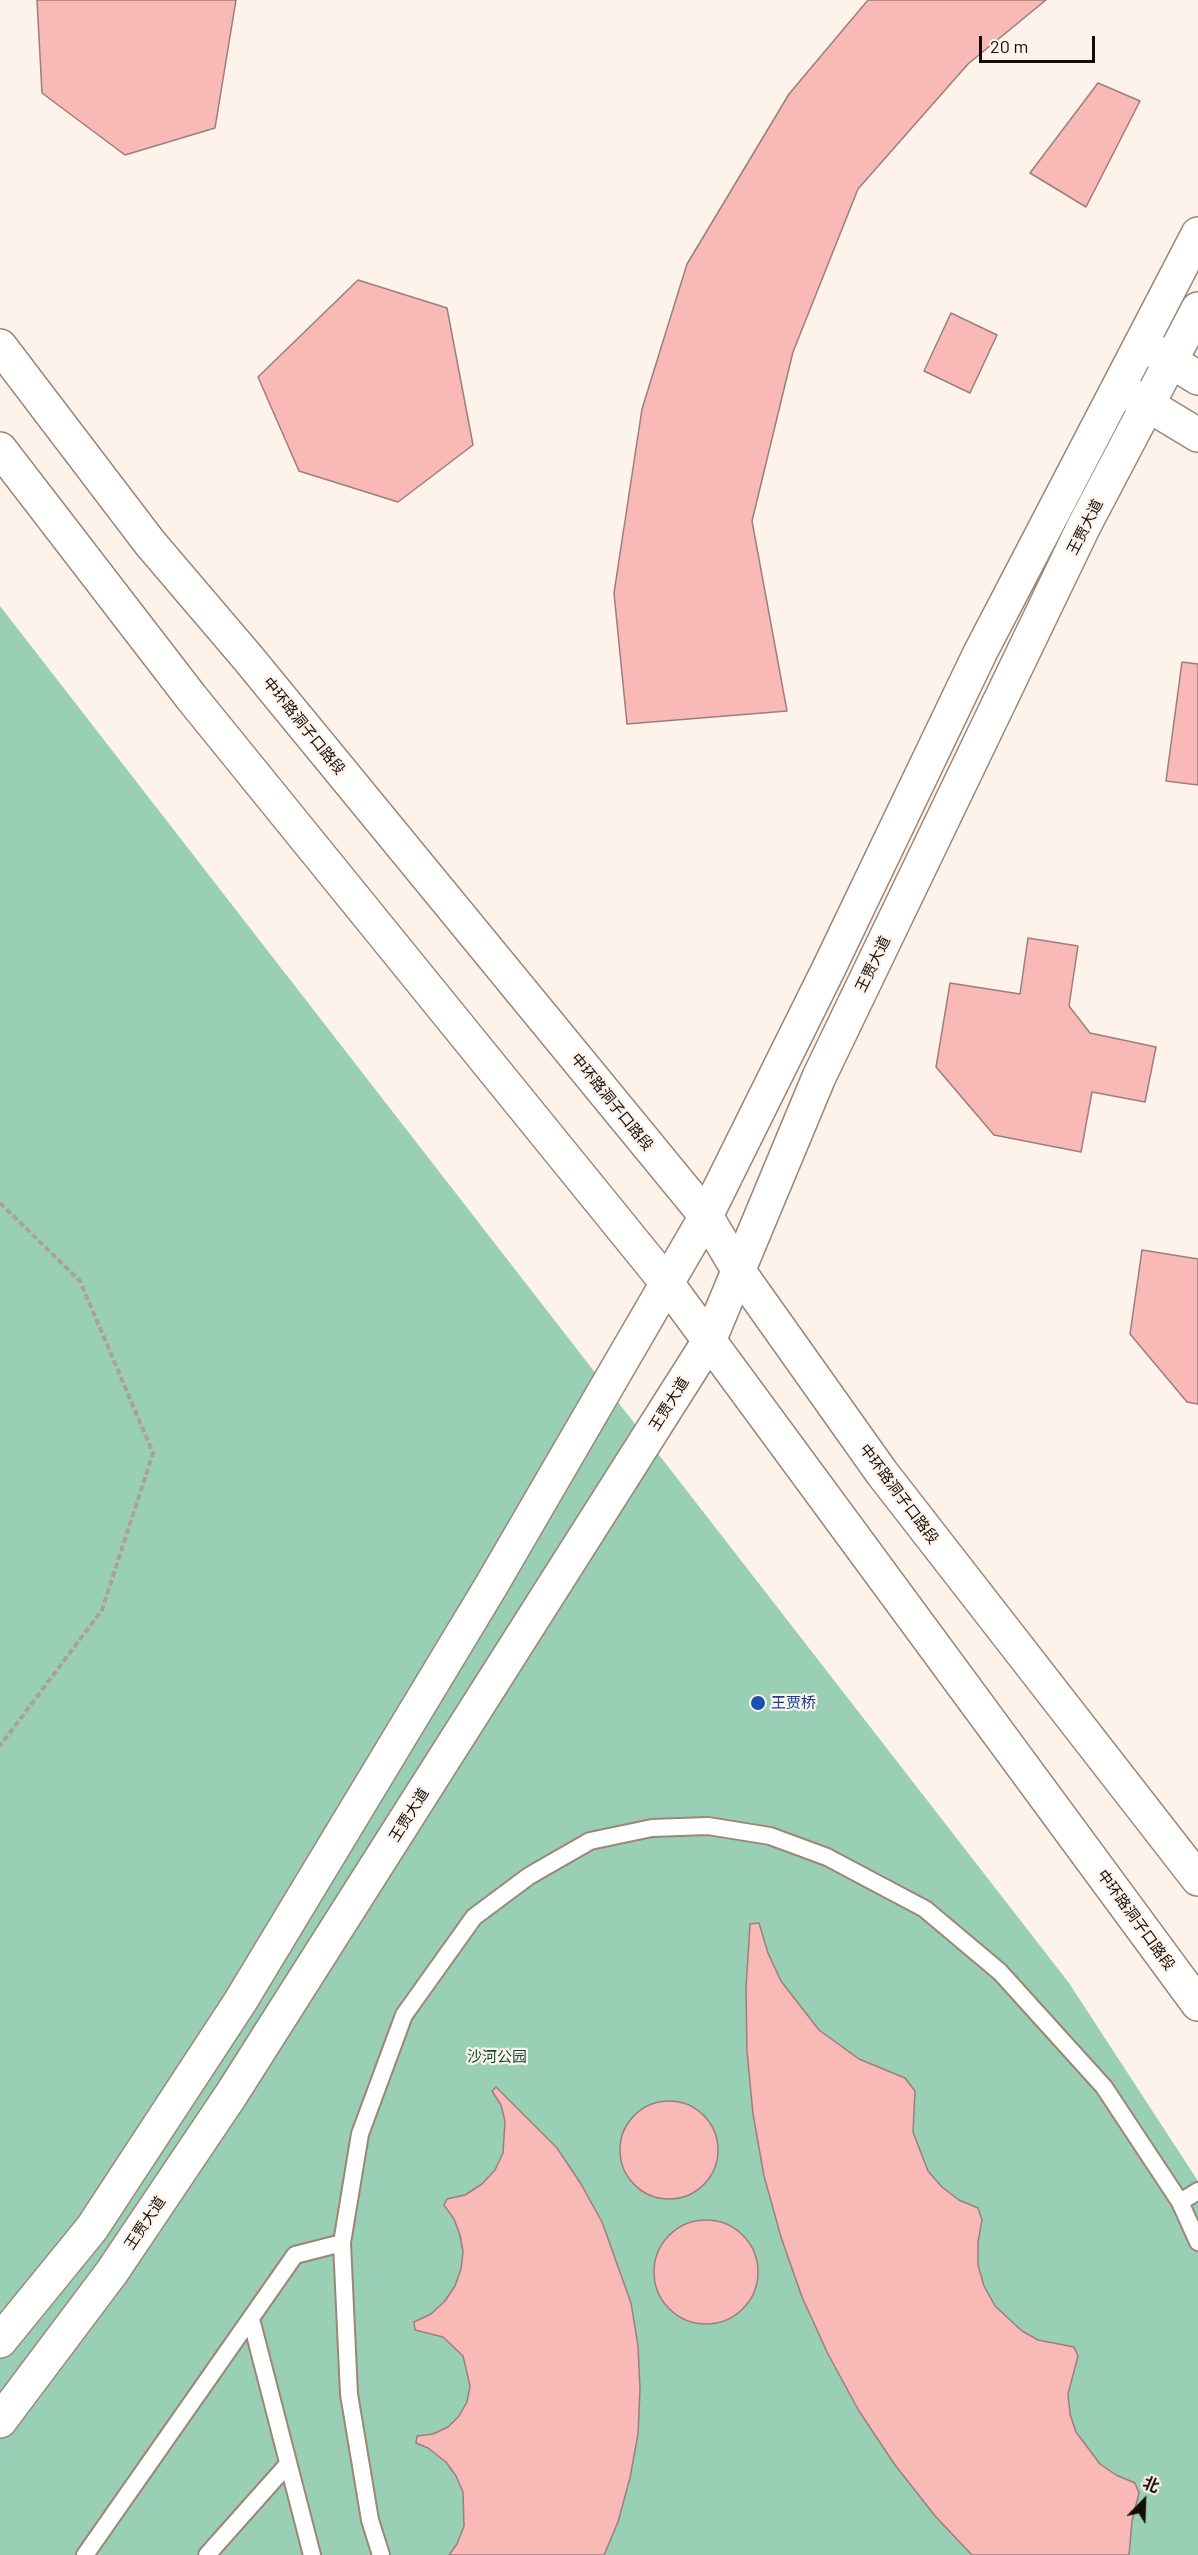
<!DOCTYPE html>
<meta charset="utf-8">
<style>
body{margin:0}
#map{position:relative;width:1198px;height:2555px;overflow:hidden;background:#fdf3eb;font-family:Barlow,"Noto Sans SC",sans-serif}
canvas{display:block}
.north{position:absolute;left:1114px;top:2471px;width:60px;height:60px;-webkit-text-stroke:4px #fdf3eb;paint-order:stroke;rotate:23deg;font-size:16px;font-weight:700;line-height:24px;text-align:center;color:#140c06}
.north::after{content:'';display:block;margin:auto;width:21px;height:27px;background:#140c06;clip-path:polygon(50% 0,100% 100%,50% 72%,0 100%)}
.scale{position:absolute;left:979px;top:36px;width:116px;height:27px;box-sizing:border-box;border:3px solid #140c06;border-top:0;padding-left:8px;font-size:18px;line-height:21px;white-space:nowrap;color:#140c06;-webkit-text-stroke:4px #fdf3eb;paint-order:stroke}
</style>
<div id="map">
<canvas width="1198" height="2555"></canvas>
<div class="north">北</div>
<div class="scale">20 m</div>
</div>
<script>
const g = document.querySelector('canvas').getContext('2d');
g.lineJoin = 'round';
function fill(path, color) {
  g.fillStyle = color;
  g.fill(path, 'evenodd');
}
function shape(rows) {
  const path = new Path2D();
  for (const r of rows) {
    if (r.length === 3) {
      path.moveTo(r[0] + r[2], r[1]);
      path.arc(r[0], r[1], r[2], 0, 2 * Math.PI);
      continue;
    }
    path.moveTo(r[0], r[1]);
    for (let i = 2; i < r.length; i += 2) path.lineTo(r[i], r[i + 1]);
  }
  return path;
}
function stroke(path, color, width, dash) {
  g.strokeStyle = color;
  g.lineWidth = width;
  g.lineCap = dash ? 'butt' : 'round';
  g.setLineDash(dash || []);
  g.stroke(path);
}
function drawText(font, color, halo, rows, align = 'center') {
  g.font = font + ' Barlow,"Noto Sans SC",sans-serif';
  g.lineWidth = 4.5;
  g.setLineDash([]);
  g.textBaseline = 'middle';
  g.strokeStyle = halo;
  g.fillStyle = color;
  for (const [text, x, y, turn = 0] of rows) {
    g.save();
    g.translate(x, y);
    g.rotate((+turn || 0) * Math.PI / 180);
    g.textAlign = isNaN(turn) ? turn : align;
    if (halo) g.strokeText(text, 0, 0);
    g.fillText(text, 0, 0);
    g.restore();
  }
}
fill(shape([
 [0,606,1069,1983,1198,2181,1198,2555,0,2555]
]), '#99cfb5');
const building = shape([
 [37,0,236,0,215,128,125,155,42,93,37,0],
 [868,0,1046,0,968,64,858,189,793,352,752,521,787,711,627,724,614,593,642,409,687,264,789,94,868,0],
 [1098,83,1140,101,1086,207,1030,173,1098,83],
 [358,280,447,308,473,445,398,502,299,471,258,377,358,280],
 [951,313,997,335,970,393,924,371,951,313],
 [1182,662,1198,664,1198,785,1166,781,1182,662],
 [1028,938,1078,946,1069,1006,1090,1033,1156,1047,1145,1102,1092,1092,1081,1152,994,1135,936,1067,950,983,1020,994,1028,938],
 [1142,1250,1198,1259,1198,1404,1187,1402,1130,1334,1142,1250],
 [759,1923,768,1953,781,1981,819,2030,859,2059,905,2078,915,2091,913,2132,928,2171,942,2187,959,2200,978,2208,982,2220,978,2242,978,2265,984,2286,995,2306,1022,2331,1038,2340,1074,2347,1078,2356,1068,2394,1070,2414,1076,2432,1100,2464,1116,2475,1135,2483,1139,2493,1132,2521,1129,2555,972,2555,936,2517,895,2465,859,2411,828,2354,802,2297,781,2237,764,2176,753,2114,747,2051,746,1988,750,1924,759,1923],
 [496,2087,557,2148,581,2184,602,2222,631,2303,638,2346,640,2389,638,2434,630,2478,618,2522,604,2555,449,2555,457,2544,464,2526,463,2492,456,2476,446,2462,428,2448,416,2443,417,2436,433,2434,448,2427,459,2416,467,2402,470,2386,463,2356,443,2337,415,2330,414,2322,431,2314,445,2301,455,2286,461,2269,463,2252,460,2235,454,2219,444,2205,447,2199,465,2195,482,2184,495,2170,503,2153,505,2121,501,2105,492,2091,496,2087],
 [669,2150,49],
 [706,2272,52]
]);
fill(building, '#f8b9b7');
stroke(building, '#9c7e7d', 1.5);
const lane = shape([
 [1180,2202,1198,2191],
 [251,2319,312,2555],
 [85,2555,295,2255,342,2243],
 [207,2555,288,2464],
 [381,2555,370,2520,349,2394,342,2243,360,2134,404,2015,474,1917,529,1876,590,1841,652,1828,708,1826,770,1836,827,1857,925,1909,1000,1972,1104,2087,1180,2202,1198,2242]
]);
const secondary = shape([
 [1151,349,1198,378],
 [1130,394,1198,435],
 [0,2341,92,2228,240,2002,491,1586,706,1216,829,968,980,653,1198,234],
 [0,2421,112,2272,231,2095,709,1341,819,1077,1084,526,1198,309]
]);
const primary = shape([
 [0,346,150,543,248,658,706,1216,740,1273,882,1473,1198,1879],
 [0,449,191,697,666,1282,1198,2004]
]);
stroke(lane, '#9c8674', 20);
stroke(secondary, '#9c8674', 36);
stroke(primary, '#9c8674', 36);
stroke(shape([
 [0,1203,80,1281,153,1453,102,1610,0,1746]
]), '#aaa19a', 4, [6, 3]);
stroke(lane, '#fff', 16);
stroke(secondary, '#fff', 33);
stroke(primary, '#fff', 33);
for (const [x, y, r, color] of [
 [758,1703,8,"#1a4fb4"]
]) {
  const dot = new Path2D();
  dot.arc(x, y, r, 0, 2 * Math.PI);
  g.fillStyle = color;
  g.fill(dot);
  stroke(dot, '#fdf3eb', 2);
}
drawText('15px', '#140c06', '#fdf3eb', [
 ["王贾大道",1085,527,-63],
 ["中环路洞子口路段",304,726,51],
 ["王贾大道",873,964,-64],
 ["中环路洞子口路段",612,1102,51],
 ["王贾大道",669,1404,-58],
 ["中环路洞子口路段",899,1494,53],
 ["王贾大道",409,1815,-58],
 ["中环路洞子口路段",1136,1920,54],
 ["王贾大道",145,2223,-56]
]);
drawText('15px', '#164399', '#fdf3eb', [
 ["王贾桥",771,1703]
], 'left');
drawText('15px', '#0e4c36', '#fdf3eb', [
 ["沙河公园",497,2057]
]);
</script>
